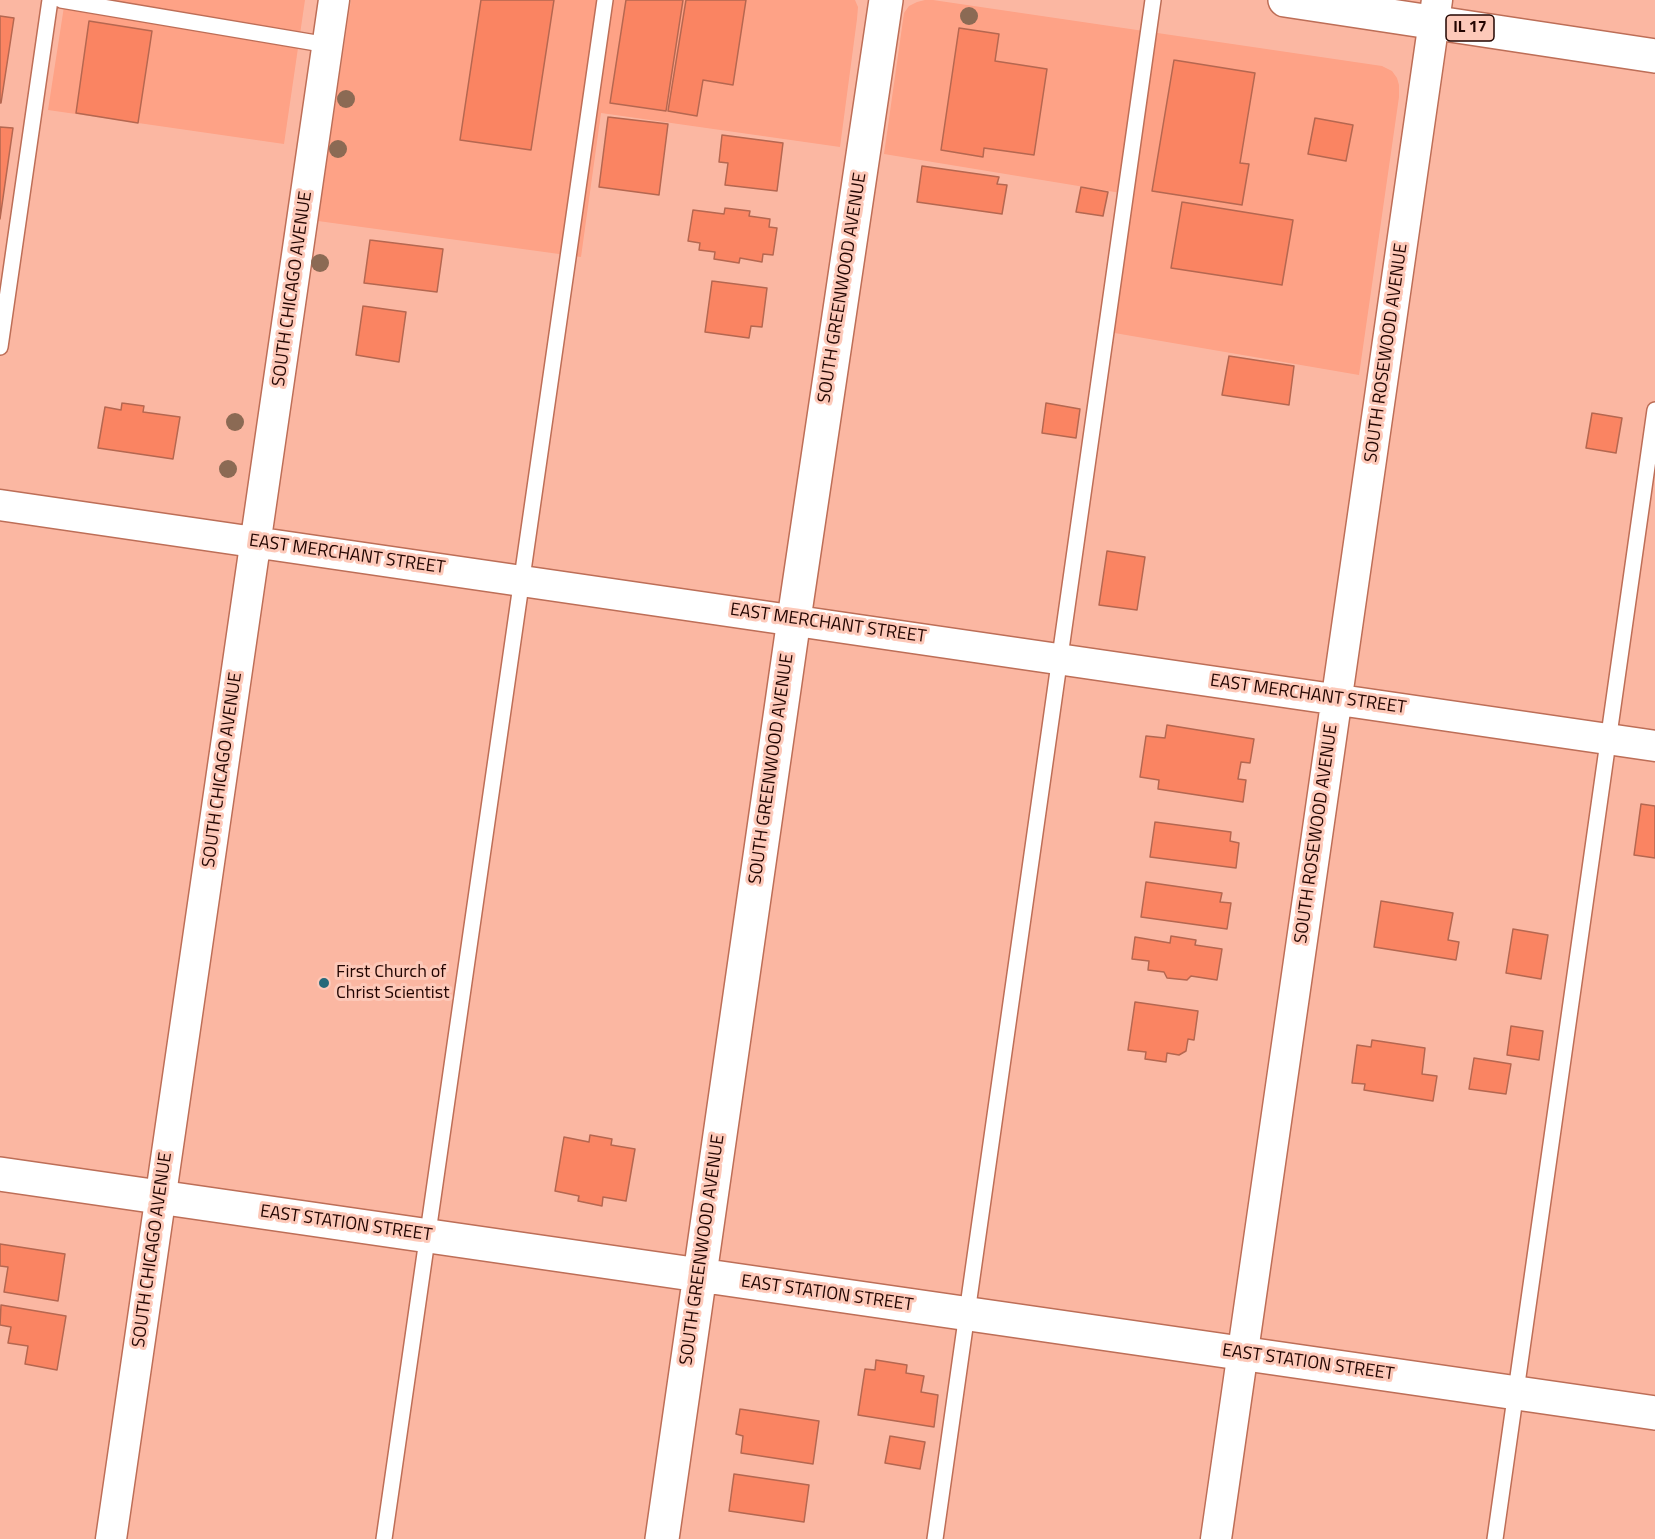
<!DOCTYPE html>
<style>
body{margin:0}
canvas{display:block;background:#fbb7a2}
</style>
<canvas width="1655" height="1539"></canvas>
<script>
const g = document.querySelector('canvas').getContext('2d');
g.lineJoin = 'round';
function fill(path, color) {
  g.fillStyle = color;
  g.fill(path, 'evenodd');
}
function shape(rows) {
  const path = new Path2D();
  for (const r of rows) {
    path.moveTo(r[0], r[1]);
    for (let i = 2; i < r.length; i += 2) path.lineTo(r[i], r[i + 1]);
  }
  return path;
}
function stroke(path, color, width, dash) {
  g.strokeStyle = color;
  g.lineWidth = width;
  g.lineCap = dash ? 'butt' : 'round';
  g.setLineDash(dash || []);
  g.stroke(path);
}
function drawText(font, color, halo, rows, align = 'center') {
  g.font = font + ' "Titillium Web",sans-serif';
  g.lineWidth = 6;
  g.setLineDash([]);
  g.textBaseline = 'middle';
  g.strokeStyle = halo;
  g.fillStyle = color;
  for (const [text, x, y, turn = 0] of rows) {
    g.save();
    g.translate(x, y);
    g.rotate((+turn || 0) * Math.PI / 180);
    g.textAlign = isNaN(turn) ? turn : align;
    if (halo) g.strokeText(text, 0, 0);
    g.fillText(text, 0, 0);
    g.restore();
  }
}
fill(shape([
 [65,0,305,0,284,144,48,110],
 [351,0,855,0,858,7,857,19,840,147,601,113,581,257,318,221],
 [925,0,933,0,1382,66,1392,71,1397,78,1399,85,1399,97,1359,375,1097,330,1121,193,884,154,904,13,909,6,917,2]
]), '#fea286');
const building = shape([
 [481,0,554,0,531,150,460,140,481,0],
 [626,0,683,0,666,111,610,103,626,0],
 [686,0,746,0,733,85,703,80,697,116,668,111,686,0],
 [0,16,14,18,1,103,0,103,0,16],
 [89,21,152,31,138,123,76,113,89,21],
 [959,28,999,34,995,61,1047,69,1034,155,984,148,983,157,941,150,959,28],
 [1174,60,1255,73,1240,163,1249,164,1242,205,1152,191,1174,60],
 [608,117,668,124,659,195,599,187,608,117],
 [1315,118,1353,125,1346,161,1308,154,1315,118],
 [0,127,13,128,0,219,0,127],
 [722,135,783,143,777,191,725,185,728,163,719,162,722,135],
 [922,166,999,177,997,184,1007,185,1002,214,917,202,922,166],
 [1081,187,1108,192,1103,216,1076,212,1081,187],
 [1182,202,1293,220,1282,285,1171,268,1182,202],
 [725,208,750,211,749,216,770,219,769,227,777,228,773,255,763,254,762,262,740,258,739,263,714,259,715,252,699,250,700,243,688,241,693,210,724,214,725,208],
 [370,240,443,249,437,292,364,283,370,240],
 [712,281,767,288,762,327,751,326,749,338,705,332,712,281],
 [363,306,406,312,399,362,356,355,363,306],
 [1229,356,1294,366,1289,405,1222,395,1229,356],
 [122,403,144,406,143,412,180,417,173,459,98,448,105,407,121,410,122,403],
 [1046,403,1080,409,1076,438,1042,433,1046,403],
 [1592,413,1622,418,1616,453,1586,448,1592,413],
 [1107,551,1145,557,1137,610,1099,605,1107,551],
 [1167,725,1254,739,1250,763,1241,762,1238,779,1246,780,1243,802,1158,789,1159,780,1140,777,1146,736,1165,738,1167,725],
 [1641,804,1655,806,1655,858,1634,855,1641,804],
 [1155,822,1231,832,1230,841,1239,843,1236,868,1150,857,1155,822],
 [1146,882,1222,893,1220,902,1231,903,1227,929,1141,917,1146,882],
 [1381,901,1453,913,1448,940,1459,942,1456,960,1374,947,1381,901],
 [1513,929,1548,935,1541,979,1506,973,1513,929],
 [1171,936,1196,940,1195,945,1222,949,1217,980,1191,976,1187,980,1167,978,1164,972,1148,970,1149,961,1132,959,1135,937,1170,943,1171,936],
 [1135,1002,1198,1011,1194,1040,1188,1039,1186,1051,1179,1055,1167,1053,1166,1062,1145,1059,1146,1052,1128,1050,1135,1002],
 [1511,1026,1543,1031,1539,1060,1507,1055,1511,1026],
 [1372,1040,1425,1048,1422,1074,1437,1076,1433,1101,1364,1090,1365,1084,1352,1083,1357,1045,1371,1047,1372,1040],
 [1474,1058,1511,1064,1506,1094,1469,1089,1474,1058],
 [590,1135,612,1139,611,1145,635,1149,626,1201,603,1197,602,1206,578,1201,579,1196,555,1191,564,1137,589,1142,590,1135],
 [0,1244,65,1254,58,1301,4,1292,8,1267,0,1266,0,1244],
 [1,1305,66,1316,57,1370,25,1364,28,1346,8,1343,11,1327,0,1325,1,1305],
 [876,1360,907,1365,906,1373,924,1376,921,1392,938,1395,934,1427,858,1415,865,1369,875,1370,876,1360],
 [740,1409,819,1421,813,1464,741,1453,743,1436,736,1434,740,1409],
 [890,1436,925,1442,920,1469,885,1463,890,1436],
 [734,1474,809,1485,804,1522,729,1511,734,1474]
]);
fill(building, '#fa8462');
stroke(building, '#b56750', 1.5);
const lane = shape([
 [61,0,328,45],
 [0,347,50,0],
 [384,1539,605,0],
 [935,1539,1153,0],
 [1495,1539,1655,410]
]);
const street = shape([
 [0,505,1655,746],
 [111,1539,334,0],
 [1216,1539,1437,0]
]);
const secondary = shape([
 [0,1174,1655,1413],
 [662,1539,794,619,886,0]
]);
const primary = shape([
 [1285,0,1655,56]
]);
stroke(lane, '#bd6e57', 18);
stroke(street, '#bd6e57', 33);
stroke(secondary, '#bd6e57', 36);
stroke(primary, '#bd6e57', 36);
stroke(lane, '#fff', 15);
stroke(street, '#fff', 30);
stroke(secondary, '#fff', 33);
stroke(primary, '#fff', 33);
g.fillStyle = '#8b6a54';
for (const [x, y] of [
 [969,16],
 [346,99],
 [338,149],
 [320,263],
 [235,422],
 [228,469]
]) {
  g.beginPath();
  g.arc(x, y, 9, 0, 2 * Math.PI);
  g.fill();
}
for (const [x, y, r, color] of [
 [324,983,6,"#25697a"]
]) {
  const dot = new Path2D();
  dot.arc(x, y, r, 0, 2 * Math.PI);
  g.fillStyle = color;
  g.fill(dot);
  stroke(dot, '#fdc9b9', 2);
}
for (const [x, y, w] of [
 [1470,28,48]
]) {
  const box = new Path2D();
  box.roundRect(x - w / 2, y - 13, w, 26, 4.5);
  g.fillStyle = '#fdc9b9';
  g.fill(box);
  stroke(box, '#220501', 1.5);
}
drawText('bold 16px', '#220501', null, [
 ["IL 17",1470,28]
]);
drawText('18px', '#220501', '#fdc9b9', [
 ["SOUTH GREENWOOD AVENUE",843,288,-81],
 ["SOUTH CHICAGO AVENUE",293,289,-82],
 ["SOUTH ROSEWOOD AVENUE",1387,353,-82],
 ["EAST MERCHANT STREET",347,555,8],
 ["EAST MERCHANT STREET",828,624,8],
 ["EAST MERCHANT STREET",1308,695,8],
 ["SOUTH GREENWOOD AVENUE",772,769,-82],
 ["SOUTH CHICAGO AVENUE",223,770,-82],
 ["SOUTH ROSEWOOD AVENUE",1317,834,-82],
 ["EAST STATION STREET",346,1224,8],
 ["SOUTH CHICAGO AVENUE",153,1250,-82],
 ["SOUTH GREENWOOD AVENUE",703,1250,-82],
 ["EAST STATION STREET",827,1294,8],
 ["EAST STATION STREET",1308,1363,8]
]);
drawText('18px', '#220501', '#fdc9b9', [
 ["First Church of",336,973],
 ["Christ Scientist",336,994]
], 'left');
</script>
